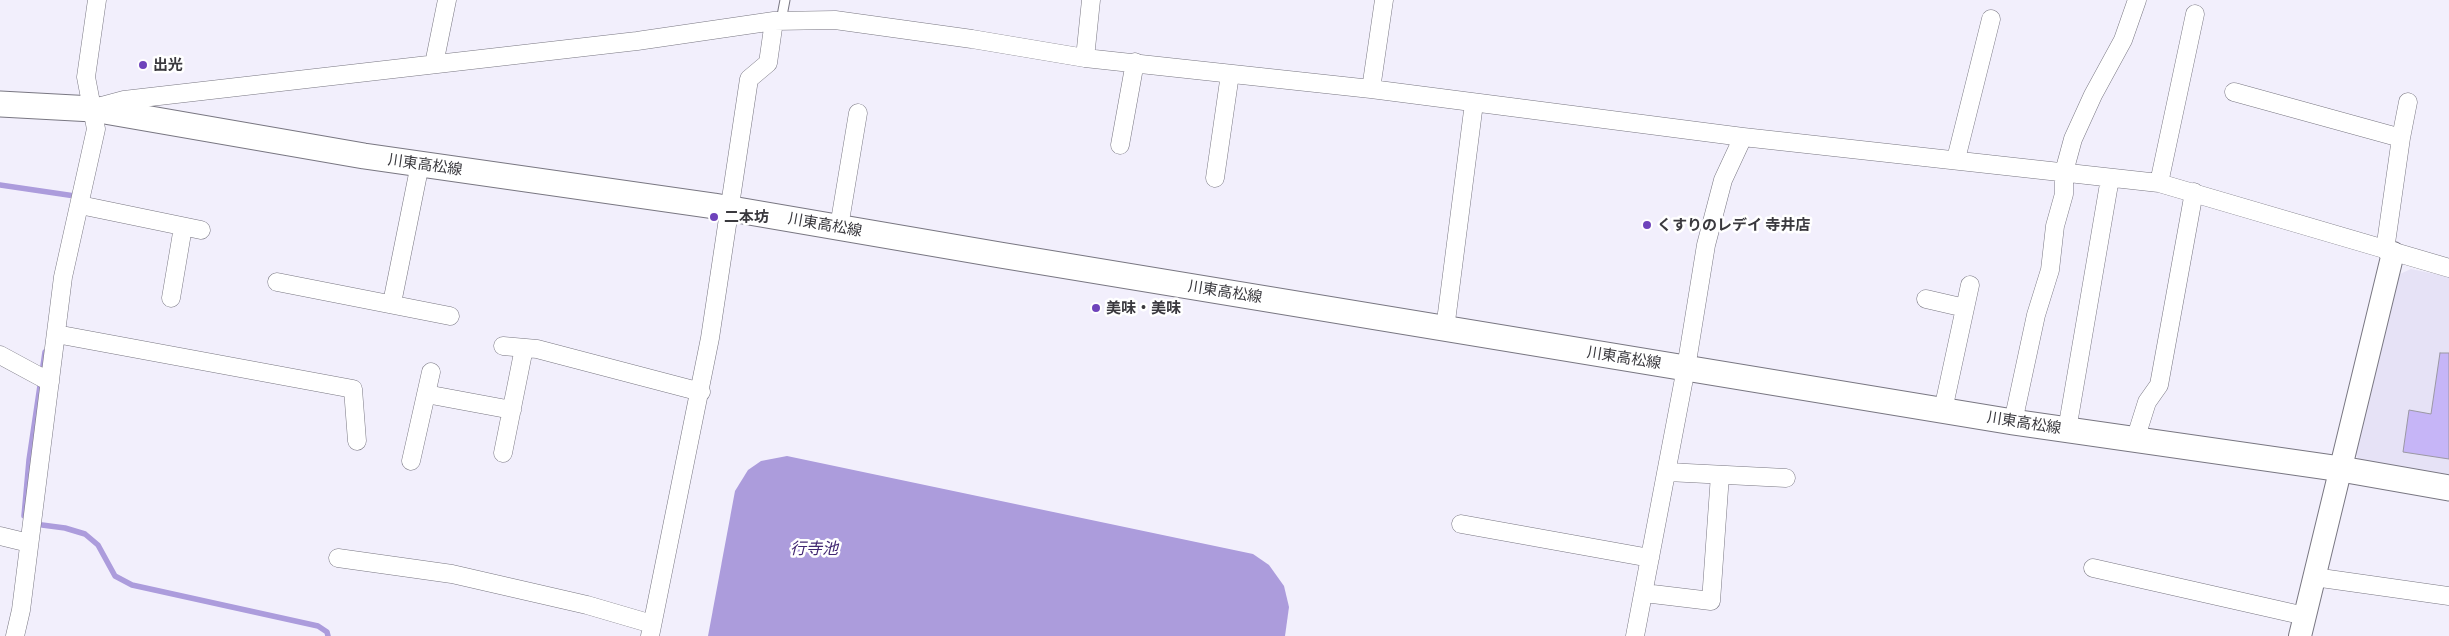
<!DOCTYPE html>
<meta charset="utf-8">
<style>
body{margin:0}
canvas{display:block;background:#f2effc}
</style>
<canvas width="2449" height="636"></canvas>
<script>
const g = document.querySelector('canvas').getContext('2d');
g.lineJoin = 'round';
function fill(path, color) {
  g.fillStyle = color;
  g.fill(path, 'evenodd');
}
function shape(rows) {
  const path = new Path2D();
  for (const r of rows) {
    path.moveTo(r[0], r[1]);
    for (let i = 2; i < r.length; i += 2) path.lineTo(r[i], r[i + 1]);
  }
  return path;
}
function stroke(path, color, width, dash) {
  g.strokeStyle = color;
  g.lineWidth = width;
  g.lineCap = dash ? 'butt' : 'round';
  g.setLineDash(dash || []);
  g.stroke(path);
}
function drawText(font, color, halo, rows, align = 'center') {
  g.font = font + ' "Public Sans","Noto Sans JP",sans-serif';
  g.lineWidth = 5;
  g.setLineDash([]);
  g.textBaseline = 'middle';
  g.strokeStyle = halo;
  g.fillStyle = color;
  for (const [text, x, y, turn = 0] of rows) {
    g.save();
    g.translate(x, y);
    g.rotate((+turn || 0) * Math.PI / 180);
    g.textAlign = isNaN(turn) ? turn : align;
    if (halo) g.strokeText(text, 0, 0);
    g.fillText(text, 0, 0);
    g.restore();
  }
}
fill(shape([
 [2411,269,2449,277,2449,480,2362,465,2355,453,2400,274]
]), '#e6e2f6');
fill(shape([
 [787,456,1253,554,1269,565,1284,586,1289,607,1285,636,708,636,735,491,748,470,761,461]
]), '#ac9cdc');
stroke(shape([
 [0,185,75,196,74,200],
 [24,516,29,460,45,352],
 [42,525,65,528,85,534,98,545,115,576,132,585,318,626,327,632,328,636]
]), '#ac9cdc', 5.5);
const building = shape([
 [2440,353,2449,353,2449,459,2403,452,2409,410,2431,414,2440,353]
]);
fill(building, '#c6b5f7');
stroke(building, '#9b98a4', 1);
const service = shape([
 [781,21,785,0]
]);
const minor = shape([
 [1085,58,1091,0],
 [434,64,447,0],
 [1371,89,1384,0],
 [2234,92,2401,138],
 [98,107,124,100,637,41,774,21,835,20,972,39,1085,58,1371,89,1743,137,2159,183,2449,268],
 [1120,145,1135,62],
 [1956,159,1991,19],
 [1215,178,1230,74],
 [2159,183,2195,14],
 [80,205,201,230],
 [839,227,858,113],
 [2385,250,2401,138,2408,102],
 [277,282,450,316],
 [171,298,183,227],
 [1926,299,1965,308],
 [392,303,420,164],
 [1445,329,1474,103],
 [56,334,353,389,357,441],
 [503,346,537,349,701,392],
 [0,355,50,382],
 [426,394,512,410],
 [1943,410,1970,285],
 [2013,422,2036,315,2050,270,2055,226,2064,194,2064,172,2073,139,2093,95,2123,40,2137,0],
 [2067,430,2110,178],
 [2135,440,2147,402,2159,385,2194,192],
 [503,453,524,348],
 [411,461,431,372],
 [1667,472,1786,478],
 [1461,524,1650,558],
 [0,536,29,543],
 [338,558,452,574,587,605,652,624],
 [2093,568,2305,616],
 [2314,577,2449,596],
 [1644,593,1711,601,1720,475],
 [15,636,21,610,63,277,96,129,86,77,97,0],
 [650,636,710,338,749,79,768,63,774,21],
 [1635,636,1686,368,1706,245,1723,180,1743,137]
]);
const tertiary = shape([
 [2300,636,2393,253]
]);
const secondary = shape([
 [0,104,93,109,364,156,714,206,1000,255,2013,422,2341,469,2449,488]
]);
stroke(service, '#797782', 11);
stroke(minor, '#797782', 19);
stroke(tertiary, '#797782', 24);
stroke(secondary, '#797782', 27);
stroke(service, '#fff', 9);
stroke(minor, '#fff', 18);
stroke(tertiary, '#fff', 22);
stroke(secondary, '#fff', 25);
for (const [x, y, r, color] of [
 [143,65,5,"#6e43bb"],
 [714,217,5,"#6e43bb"],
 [1647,225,5,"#6e43bb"],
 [1096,308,5,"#6e43bb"]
]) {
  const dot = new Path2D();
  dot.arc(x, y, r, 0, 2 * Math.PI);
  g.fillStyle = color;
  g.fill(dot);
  stroke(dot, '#fff', 2);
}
drawText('bold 15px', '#3a393e', '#fff', [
 ["出光",153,65],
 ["二本坊",724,217],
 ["くすりのレデイ 寺井店",1657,225],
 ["美味・美味",1106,308]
], 'left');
drawText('15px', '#3a393e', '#fff', [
 ["川東高松線",425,165,8],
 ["川東高松線",825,225,10],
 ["川東高松線",1225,292,9],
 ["川東高松線",1624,358,9],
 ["川東高松線",2024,423,9]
]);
drawText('italic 16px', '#412772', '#fff', [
 ["行寺池",814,549]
]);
</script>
